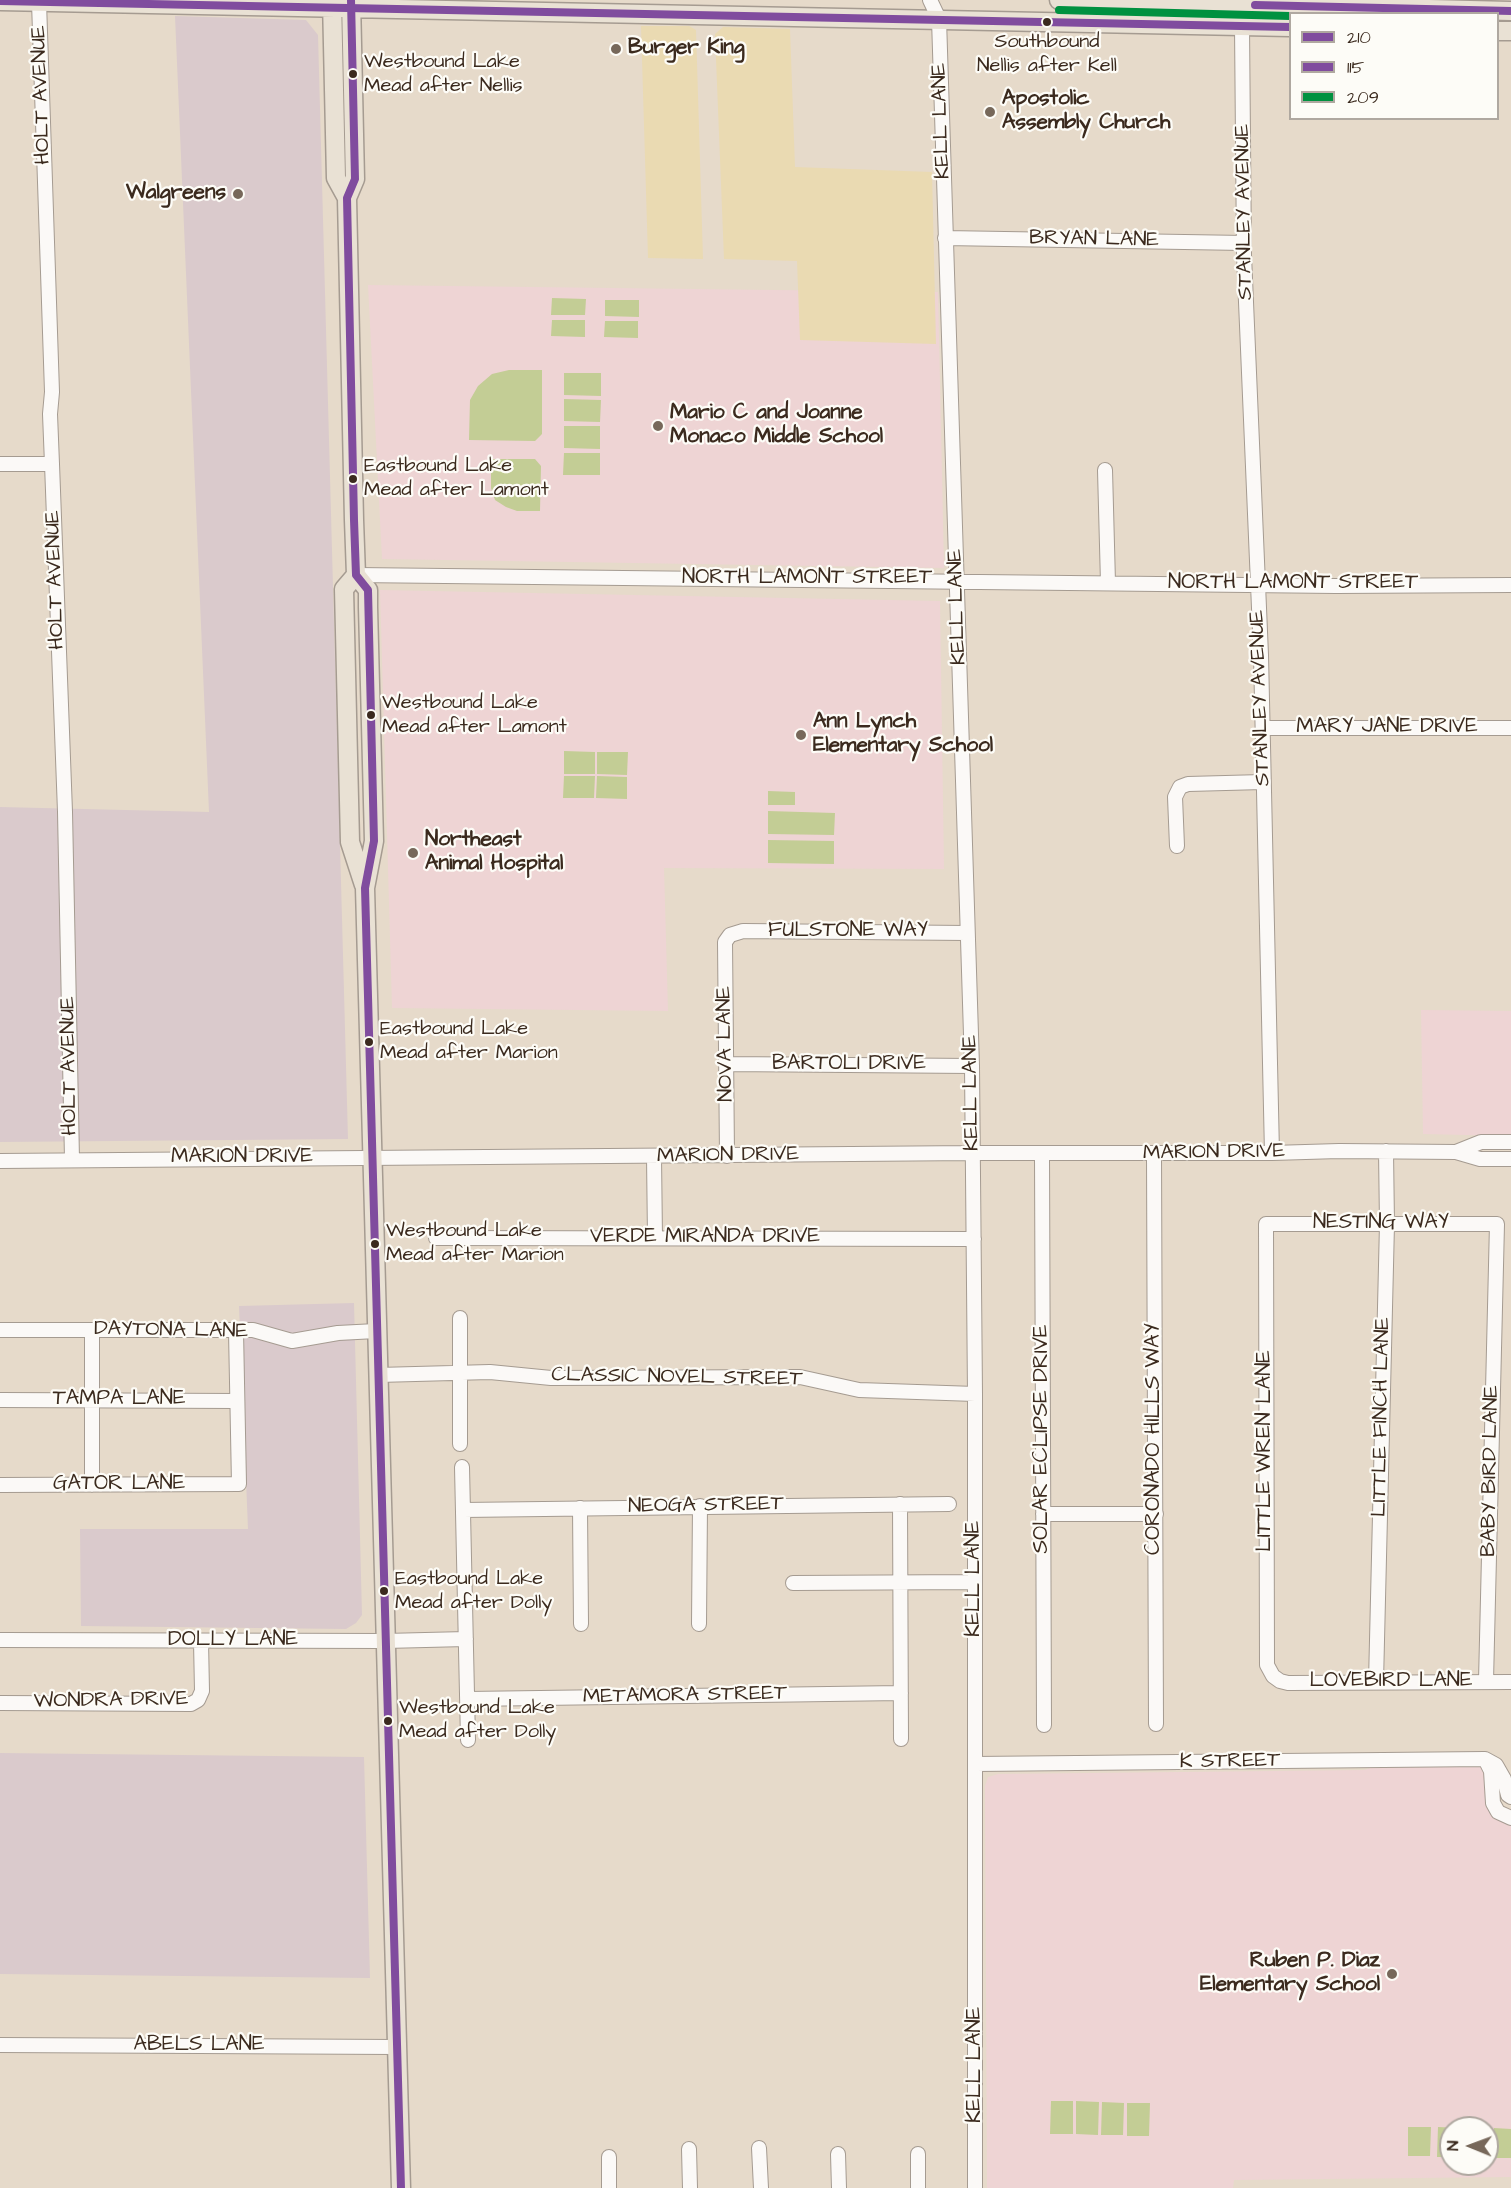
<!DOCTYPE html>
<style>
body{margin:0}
#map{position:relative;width:1511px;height:2188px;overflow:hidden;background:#e6daca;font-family:"Architects Daughter",sans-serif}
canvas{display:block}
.legend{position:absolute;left:1289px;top:12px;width:210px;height:108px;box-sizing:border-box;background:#fdfcf7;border:2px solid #afa8a0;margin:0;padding:8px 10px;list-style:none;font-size:18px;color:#3b2a1e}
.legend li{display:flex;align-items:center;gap:12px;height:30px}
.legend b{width:30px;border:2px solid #afa8a0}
.north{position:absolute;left:1439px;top:2116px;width:60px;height:60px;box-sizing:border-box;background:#fdfcf7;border:2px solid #afa8a0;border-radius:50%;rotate:271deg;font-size:16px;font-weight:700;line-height:24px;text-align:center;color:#3b2a1e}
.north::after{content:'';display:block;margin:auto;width:21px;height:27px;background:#77685a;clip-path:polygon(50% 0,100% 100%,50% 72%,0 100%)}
</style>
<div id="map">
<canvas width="1511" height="2188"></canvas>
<ul class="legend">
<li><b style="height:8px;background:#804c9e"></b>210</li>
<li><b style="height:8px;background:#804c9e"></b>115</li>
<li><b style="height:8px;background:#009140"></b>209</li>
</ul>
<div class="north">N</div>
</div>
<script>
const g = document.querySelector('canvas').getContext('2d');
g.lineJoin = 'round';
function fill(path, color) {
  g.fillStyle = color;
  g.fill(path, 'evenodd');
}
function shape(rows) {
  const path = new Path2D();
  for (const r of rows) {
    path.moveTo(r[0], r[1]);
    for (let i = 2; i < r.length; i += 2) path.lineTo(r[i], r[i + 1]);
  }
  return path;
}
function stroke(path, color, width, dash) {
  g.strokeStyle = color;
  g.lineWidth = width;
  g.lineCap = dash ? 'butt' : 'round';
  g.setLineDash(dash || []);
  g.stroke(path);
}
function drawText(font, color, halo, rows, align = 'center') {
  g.font = font + ' "Architects Daughter",sans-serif';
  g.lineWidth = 4.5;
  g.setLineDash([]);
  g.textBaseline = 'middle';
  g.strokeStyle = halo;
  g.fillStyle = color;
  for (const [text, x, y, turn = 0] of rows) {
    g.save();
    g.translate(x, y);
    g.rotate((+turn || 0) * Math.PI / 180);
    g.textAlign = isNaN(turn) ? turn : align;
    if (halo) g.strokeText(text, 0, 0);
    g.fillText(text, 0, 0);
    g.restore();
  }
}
fill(shape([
 [368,285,938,292,944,568,382,559],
 [380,590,940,601,944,869,664,868,668,1011,392,1008],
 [1421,1010,1511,1011,1511,1136,1423,1134],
 [1377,1766,1481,1766,1488,1769,1488,1807,1511,1819,1511,2177,1234,2180,1233,2188,987,2188,985,1786,988,1777,998,1774,1364,1770],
 [1451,2128,1487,2128,1487,2164,1451,2164]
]), '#eed4d4');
fill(shape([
 [175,16,306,20,318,35,348,1139,0,1142,0,807,209,812],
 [354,1303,362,1615,356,1623,346,1629,81,1626,80,1529,248,1529,239,1306],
 [0,1753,364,1757,370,1978,0,1974]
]), '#dacacc');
fill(shape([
 [552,298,586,299,585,315,551,315],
 [605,300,639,300,639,317,605,316],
 [552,320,585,320,585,337,551,336],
 [605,321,638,321,638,338,604,337],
 [509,370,542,370,542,434,535,441,469,440,470,400,478,386,492,374],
 [564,373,601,373,601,396,564,395],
 [564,399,601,400,600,422,564,421],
 [564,426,600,426,600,449,564,448],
 [564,453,600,453,600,475,563,475],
 [491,459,535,459,541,466,540,511,517,511,506,507,495,500,491,488],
 [564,751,595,752,595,774,564,774],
 [597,752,628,752,627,775,597,774],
 [564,776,595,776,594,798,563,798],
 [597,776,627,777,627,799,596,798],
 [768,791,795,792,795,805,768,805],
 [768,811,835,813,834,835,768,834],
 [768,840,834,841,834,864,768,863],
 [1051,2101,1073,2101,1073,2134,1050,2134],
 [1076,2101,1099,2102,1098,2135,1076,2134],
 [1102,2102,1124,2103,1123,2135,1101,2135],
 [1127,2103,1150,2103,1149,2136,1127,2136],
 [1408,2127,1431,2127,1430,2156,1408,2156],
 [1438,2127,1460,2128,1451,2128,1451,2157,1437,2157],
 [1494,2128,1511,2129,1511,2158,1493,2158]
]), '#c3cd95');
fill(shape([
 [641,26,689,26,696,30,703,259,648,258],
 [723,27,790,29,795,167,932,172,936,344,800,340,797,261,724,259,715,34]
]), '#eadab2');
const minor = shape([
 [930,0,939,19,972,1066,975,1394,975,2188],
 [39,2,52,392,50,414,52,464,65,812,72,1159],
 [1242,26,1244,255,1261,655,1272,1153],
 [945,238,1244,243],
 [0,464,52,464],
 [1105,470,1108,583],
 [356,575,1336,586,1511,585],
 [1263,728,1511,728],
 [1177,846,1175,797,1180,787,1188,784,1263,782],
 [726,1064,972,1066],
 [1456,1152,1481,1142,1511,1142],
 [1042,1154,1044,1725],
 [1154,1154,1156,1724],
 [727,1156,725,942,730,935,743,931,967,933],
 [654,1157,655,1238],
 [0,1161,973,1153,1272,1153,1339,1151,1456,1152,1480,1159,1511,1159],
 [436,1238,974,1239],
 [460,1318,460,1444],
 [0,1330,253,1330,292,1341,338,1333,376,1331],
 [92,1330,92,1485],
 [378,1375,490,1372,551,1378,800,1377,859,1390,975,1394],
 [0,1400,237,1401],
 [462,1467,468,1740],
 [0,1485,239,1484,236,1331],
 [900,1504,901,1739],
 [580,1508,581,1624],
 [463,1510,949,1504],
 [1043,1514,1156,1514],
 [793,1583,975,1582],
 [699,1624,700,1506],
 [0,1640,385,1641,466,1639],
 [1486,1681,1497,1224,1266,1224,1267,1665,1273,1676,1280,1681,1288,1683,1511,1682],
 [1376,1682,1387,1224,1386,1151],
 [468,1699,901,1693],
 [0,1703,191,1704,198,1700,202,1691,201,1641],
 [1485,1759,1491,1771,1493,1803,1498,1812,1511,1818],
 [975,1764,1485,1759,1496,1765,1504,1779,1508,1795,1511,1797],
 [0,2045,397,2047],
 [759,2148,761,2188],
 [689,2149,690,2188],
 [838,2154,839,2188],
 [918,2154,918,2188],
 [609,2157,609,2188]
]);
const major = shape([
 [332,0,336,178,347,198],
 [351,0,355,179,347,198,354,520,356,575,368,590,368,607,374,841,365,888,401,2188],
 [1059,0,1511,11],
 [0,1,1290,27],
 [1498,31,1511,31],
 [356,575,344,589,350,842,364,885]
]);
stroke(minor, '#a59b91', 16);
stroke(major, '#a59b91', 21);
stroke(minor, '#fbf9f7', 14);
stroke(major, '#e9e1d4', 18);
stroke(shape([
 [351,0,355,179,347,198,354,520,356,575,368,590,374,841,365,888,401,2188]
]), '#804c9e', 8);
stroke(shape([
 [0,1,1290,27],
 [1255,5,1511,11]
]), '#804c9e', 8);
stroke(shape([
 [1059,10,1290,16]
]), '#009140', 8);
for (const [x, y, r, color] of [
 [1047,22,5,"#3b2a1e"],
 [616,49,6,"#77685a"],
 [353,74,5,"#3b2a1e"],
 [990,112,6,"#77685a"],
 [238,194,6,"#77685a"],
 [658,426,6,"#77685a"],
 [353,479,5,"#3b2a1e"],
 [371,715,5,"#3b2a1e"],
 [801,735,6,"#77685a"],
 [413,853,6,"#77685a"],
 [369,1042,5,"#3b2a1e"],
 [375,1244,5,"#3b2a1e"],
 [384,1591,5,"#3b2a1e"],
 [388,1721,5,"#3b2a1e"],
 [1392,1974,6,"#77685a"]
]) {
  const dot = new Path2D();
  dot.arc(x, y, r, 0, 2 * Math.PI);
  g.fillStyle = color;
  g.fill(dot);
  stroke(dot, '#fdfcf7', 2);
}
drawText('20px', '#3b2a1e', '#fdfcf7', [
 ["Southbound",1047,43,"center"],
 ["Nellis after Kell",1047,67,"center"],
 ["Westbound Lake",364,63],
 ["Mead after Nellis",364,87],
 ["Eastbound Lake",364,467],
 ["Mead after Lamont",364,491],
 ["Westbound Lake",382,704],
 ["Mead after Lamont",382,728],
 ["Eastbound Lake",380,1030],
 ["Mead after Marion",380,1054],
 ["Westbound Lake",386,1232],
 ["Mead after Marion",386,1256],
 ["Eastbound Lake",395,1580],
 ["Mead after Dolly",395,1604],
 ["Westbound Lake",399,1709],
 ["Mead after Dolly",399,1733]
], 'left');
drawText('bold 21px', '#3b2a1e', '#fdfcf7', [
 ["Burger King",628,49],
 ["Apostolic",1002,100],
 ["Assembly Church",1002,124],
 ["Walgreens",226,194,"right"],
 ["Mario C and Joanne",670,414],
 ["Monaco Middle School",670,438],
 ["Ann Lynch",813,723],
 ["Elementary School",813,747],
 ["Northeast",425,841],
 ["Animal Hospital",425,865],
 ["Ruben P. Diaz",1380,1962,"right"],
 ["Elementary School",1380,1986,"right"]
], 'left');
drawText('21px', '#3b2a1e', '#fdfcf7', [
 ["HOLT AVENUE",42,95,-92],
 ["KELL LANE",942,121,-92],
 ["STANLEY AVENUE",1245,212,-91],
 ["BRYAN LANE",1094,240,1],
 ["NORTH LAMONT STREET",807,579],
 ["HOLT AVENUE",56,580,-92],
 ["NORTH LAMONT STREET",1293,584],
 ["KELL LANE",958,607,-92],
 ["STANLEY AVENUE",1261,698,-92],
 ["MARY JANE DRIVE",1387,728],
 ["FULSTONE WAY",848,932],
 ["NOVA LANE",726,1044,-91],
 ["BARTOLI DRIVE",849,1065],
 ["HOLT AVENUE",70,1066,-91],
 ["KELL LANE",972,1093,-91],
 ["MARION DRIVE",1214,1153,-1],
 ["MARION DRIVE",728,1156,-1],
 ["MARION DRIVE",242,1158],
 ["NESTING WAY",1381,1224],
 ["VERDE MIRANDA DRIVE",705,1238],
 ["DAYTONA LANE",171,1331,1],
 ["CLASSIC NOVEL STREET",677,1378,1],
 ["TAMPA LANE",119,1400],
 ["LITTLE FINCH LANE",1382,1417,-89],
 ["SOLAR ECLIPSE DRIVE",1043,1439,-90],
 ["CORONADO HILLS WAY",1155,1439,-90],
 ["LITTLE WREN LANE",1266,1451,-90],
 ["BABY BIRD LANE",1491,1471,-89],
 ["GATOR LANE",119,1485],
 ["NEOGA STREET",706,1506,-1],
 ["KELL LANE",975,1579,-90],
 ["DOLLY LANE",233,1641],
 ["LOVEBIRD LANE",1391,1682],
 ["METAMORA STREET",685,1696,-1],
 ["WONDRA DRIVE",111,1701,-1],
 ["K STREET",1230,1762,-1],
 ["ABELS LANE",199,2046],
 ["KELL LANE",976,2065,-90]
]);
</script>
